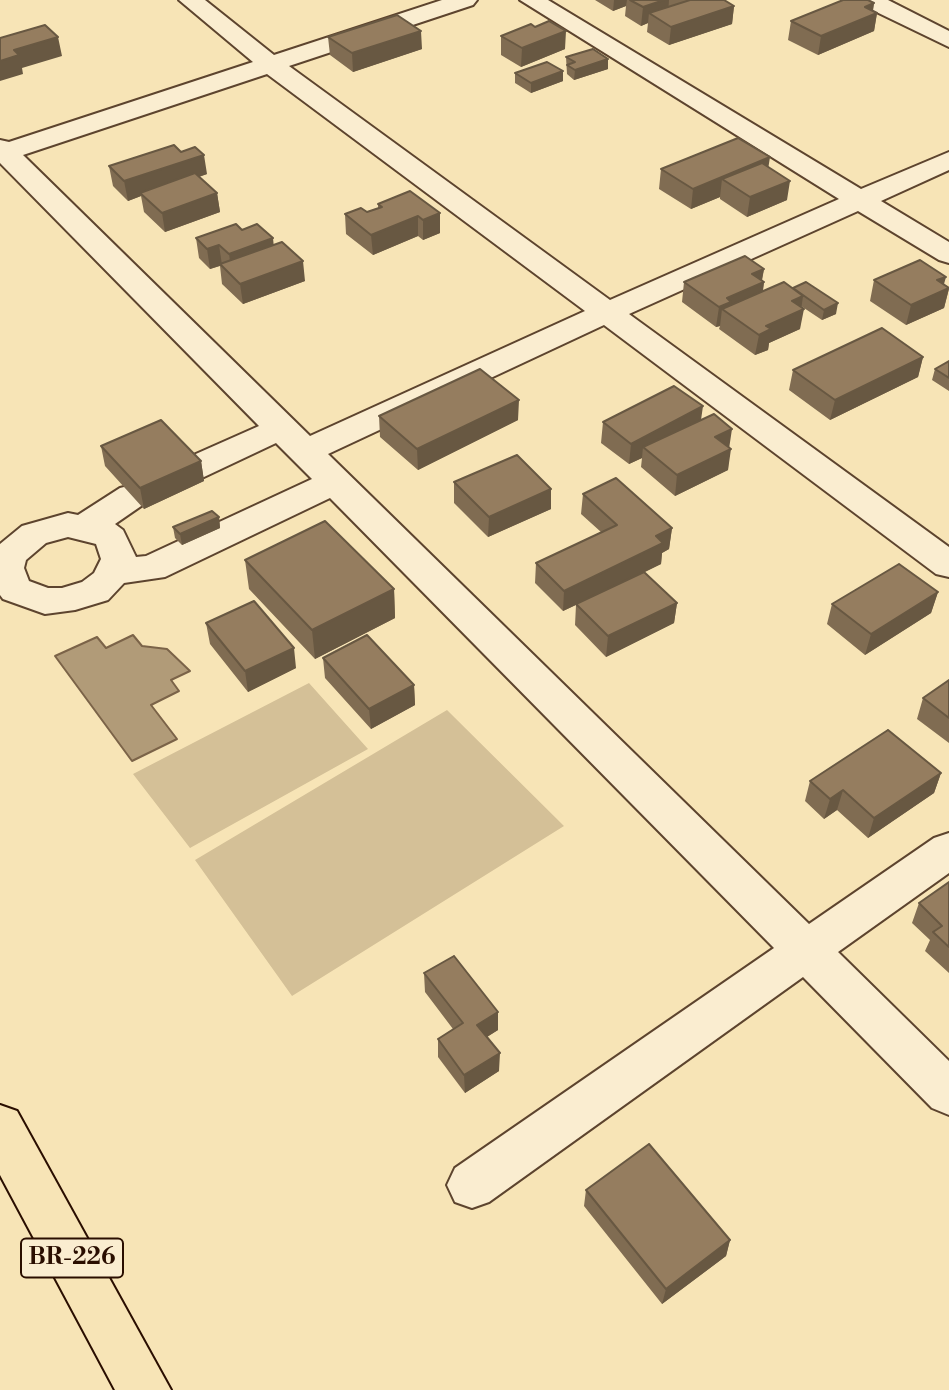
<!DOCTYPE html>
<style>
body{margin:0}
canvas{display:block;background:#f7e4b6}
</style>
<canvas width="949" height="1390"></canvas>
<script>
const g = document.querySelector('canvas').getContext('2d');
g.lineJoin = 'round';
function fill(path, color) {
  g.fillStyle = color;
  g.fill(path, 'evenodd');
}
function shape(rows) {
  const path = new Path2D();
  for (const r of rows) {
    path.moveTo(r[0], r[1]);
    for (let i = 2; i < r.length; i += 2) path.lineTo(r[i], r[i + 1]);
  }
  return path;
}
function stroke(path, color, width, dash) {
  g.strokeStyle = color;
  g.lineWidth = width;
  g.lineCap = dash ? 'butt' : 'round';
  g.setLineDash(dash || []);
  g.stroke(path);
}
function drawText(font, color, halo, rows, align = 'center') {
  g.font = font + ' "Libre Bodoni",serif';
  g.lineWidth = 5;
  g.setLineDash([]);
  g.textBaseline = 'middle';
  g.strokeStyle = halo;
  g.fillStyle = color;
  for (const [text, x, y, turn = 0] of rows) {
    g.save();
    g.translate(x, y);
    g.rotate((+turn || 0) * Math.PI / 180);
    g.textAlign = isNaN(turn) ? turn : align;
    if (halo) g.strokeText(text, 0, 0);
    g.fillText(text, 0, 0);
    g.restore();
  }
}
fill(shape([
 [309,683,368,749,190,848,133,774],
 [447,710,564,826,292,996,195,860]
]), '#d4c097');
const water = shape([
 [133,635,142,646,167,649,190,671,171,680,179,691,151,705,177,739,132,761,55,656,97,637,106,648,133,635]
]);
fill(water, '#b19b78');
stroke(water, '#7b6348', 2);
const minor = shape([
 [179,0,205,0,274,55,442,0,477,0,473,5,289,66,610,300,839,199,520,0,548,0,861,189,949,152,949,170,881,201,949,242,949,263,939,260,858,211,629,314,949,547,949,577,936,574,604,325,328,454,809,924,934,838,949,833,949,873,838,952,949,1061,949,1115,932,1108,803,977,489,1202,472,1208,455,1202,447,1185,455,1168,774,948,330,498,165,577,124,583,108,600,75,610,45,614,3,599,0,595,0,544,22,526,68,513,78,515,120,488,132,485,144,488,149,496,144,504,115,524,123,530,136,557,146,556,312,479,276,443,204,477,192,480,180,477,175,469,180,461,259,426,0,163,0,140,9,142,253,62,179,0],
 [267,74,585,311,310,436,23,155,267,74],
 [68,537,96,544,101,559,94,573,82,582,62,588,48,588,29,581,24,568,26,560,46,543,68,537],
 [858,0,888,0,949,31,949,47,862,5,858,0]
]);
const highway = shape([
 [0,1105,17,1111,171,1390,115,1390,0,1175,0,1105]
]);
stroke(minor, '#5d442e', 4);
stroke(highway, '#2a0e00', 4);
fill(minor, '#faedd0');
fill(highway, '#f7e4b6');
fill(shape([
 [595,0,724,0,734,6,732,24,669,45,647,32,648,23,641,26,625,16,626,6,613,11],
 [874,3,873,11,877,13,874,31,818,55,788,40,791,21],
 [501,36,565,49,521,67,501,55],
 [328,37,422,49,353,72,330,55],
 [566,57,608,69,574,80,567,74],
 [563,71,563,81,531,93,515,83,515,73],
 [109,166,207,174,199,177,217,193,220,212,165,232,144,212,141,196,128,201,113,186],
 [769,167,787,200,747,217,720,199,720,197,691,209,659,189,661,169],
 [410,191,440,233,423,240,418,236,373,255,346,234,345,214,367,212,378,208,378,204],
 [242,230,274,245,305,281,243,304,222,284,220,266,210,269,199,258,196,238],
 [764,269,762,281,764,282,763,291,793,288,836,314,822,320,801,306,800,329,769,343,768,350,755,355,719,329,720,326,716,327,682,302,684,282],
 [874,280,944,285,949,289,944,308,906,325,870,301],
 [923,357,918,377,830,420,789,390,793,370],
 [949,361,949,391,932,380,935,369],
 [379,416,518,420,418,470,380,437],
 [701,420,729,448,728,470,675,496,641,467,642,458,629,464,601,443,603,422],
 [101,446,201,461,204,481,144,509,105,466],
 [454,482,551,489,551,509,488,537,454,503],
 [583,494,672,528,669,549,662,553,661,564,637,576,677,603,674,623,606,657,575,625,576,605,563,611,535,583,536,563,601,532,581,514],
 [219,517,220,528,182,545,175,538,173,527],
 [245,560,394,589,395,618,315,659,249,589],
 [938,592,931,613,865,655,827,624,832,604],
 [206,623,296,668,248,692,210,644],
 [323,658,414,685,415,705,371,729,325,678],
 [949,680,949,743,917,719,923,698],
 [941,773,934,793,868,838,837,810,824,819,805,801,810,781],
 [949,882,949,973,925,951,930,940,912,923,919,903],
 [424,973,498,1012,498,1030,487,1037,499,1071,465,1093,438,1057,438,1039,453,1029,425,992],
 [586,1190,730,1240,726,1256,662,1304,584,1206]
]), '#806c52');
fill(shape([
 [614,0,627,0,626,6,613,11],
 [664,0,669,0,668,16,649,13,648,23,641,26,643,7],
 [874,3,872,15,877,13,874,31,818,55,821,36,865,7],
 [734,6,732,24,669,45,671,27],
 [421,31,422,49,353,72,352,53],
 [566,31,565,49,521,67,522,48],
 [58,37,62,56,22,68,23,74,0,81,0,61,14,50],
 [608,59,608,69,574,80,575,70],
 [563,71,563,81,531,93,531,83],
 [204,155,207,174,143,195,140,193,141,196,128,201,124,181],
 [770,157,767,176,722,179,720,197,691,209,693,189],
 [790,181,787,200,747,217,750,197],
 [217,193,220,212,165,232,162,213],
 [440,213,440,233,423,240,423,220],
 [418,216,418,236,373,255,371,235],
 [273,238,275,258,232,274,229,254],
 [219,245,222,265,210,269,207,249],
 [303,261,305,281,243,304,240,284],
 [764,269,761,283,764,282,761,302,722,309,720,326,716,327,719,307,752,274],
 [946,277,942,291,949,288,944,308,906,325,911,305,937,280],
 [803,296,801,311,804,309,800,329,769,343,768,350,755,355,759,335,792,301],
 [838,303,836,314,822,320,824,310],
 [923,357,918,377,830,420,835,400],
 [519,400,518,420,418,470,417,449],
 [703,406,700,427,643,447,642,458,629,464,631,444],
 [732,429,729,449,715,437],
 [731,449,728,470,675,496,677,475],
 [201,461,204,481,144,509,140,488],
 [551,489,551,509,488,537,489,517],
 [219,517,220,528,182,545,180,534],
 [672,528,669,549,662,553,661,564,563,611,564,591,656,536],
 [394,589,395,618,315,659,312,630],
 [938,592,931,613,865,655,871,634],
 [677,603,674,623,606,657,608,636],
 [294,648,296,668,248,692,245,671],
 [414,685,415,705,371,729,369,709],
 [941,773,934,793,868,838,874,818],
 [843,790,837,810,824,819,830,799],
 [498,1012,498,1030,477,1043,477,1025],
 [500,1053,499,1071,465,1093,464,1075],
 [730,1240,726,1256,662,1304,666,1289]
]), '#685842');
const building = shape([
 [630,0,664,0,643,7,630,0],
 [690,0,724,0,734,6,671,27,649,13,690,0],
 [843,0,868,0,874,3,865,7,877,13,821,36,791,21,843,0],
 [397,15,421,31,352,53,328,37,397,15],
 [549,21,566,31,522,48,501,36,531,24,535,27,549,21],
 [45,25,58,37,14,50,19,55,0,61,0,38,45,25],
 [593,49,608,59,575,70,567,65,575,62,566,57,593,49],
 [547,62,563,71,531,83,515,73,547,62],
 [738,138,770,157,693,189,661,169,738,138],
 [174,145,181,152,195,147,204,155,124,181,109,166,174,145],
 [762,163,790,181,750,197,722,179,762,163],
 [195,173,217,193,162,213,140,193,195,173],
 [410,191,440,213,423,220,418,216,371,235,345,214,361,208,367,212,382,207,378,204,410,191],
 [236,224,242,230,257,224,273,238,229,254,219,245,207,249,196,238,236,224],
 [282,242,303,261,240,284,220,264,282,242],
 [745,256,764,269,752,274,764,282,727,298,731,302,719,307,684,282,745,256],
 [920,260,946,277,937,280,949,288,911,305,874,280,920,260],
 [784,282,803,296,792,301,804,309,766,326,771,329,759,335,722,309,784,282],
 [806,282,838,303,824,310,793,288,806,282],
 [882,328,923,357,835,400,793,370,882,328],
 [949,361,949,378,935,369,949,361],
 [480,369,519,400,417,449,379,416,480,369],
 [674,386,703,406,631,444,603,422,674,386],
 [714,414,732,429,715,437,731,449,677,475,643,447,714,414],
 [161,420,201,461,140,488,101,446,161,420],
 [517,455,551,489,489,517,454,482,517,455],
 [616,478,672,528,656,536,663,543,564,591,536,563,617,525,583,494,616,478],
 [212,511,219,517,180,534,173,527,212,511],
 [325,521,394,589,312,630,245,560,325,521],
 [899,564,938,592,871,634,832,604,899,564],
 [644,572,677,603,608,636,576,604,644,572],
 [254,601,294,648,245,671,206,623,254,601],
 [367,635,414,685,369,709,323,658,367,635],
 [949,680,949,718,923,698,949,680],
 [888,730,941,773,874,818,843,790,830,799,810,781,888,730],
 [949,882,949,947,933,932,942,926,919,903,949,882],
 [454,956,498,1012,477,1025,500,1053,464,1075,438,1039,463,1023,424,973,454,956],
 [649,1144,730,1240,666,1289,586,1190,649,1144]
]);
fill(building, '#957d5f');
stroke(building, '#685842', 2);
for (const [x, y, w] of [
 [72,1258,102]
]) {
  const box = new Path2D();
  box.roundRect(x - w / 2, y - 19.5, w, 39, 5);
  g.fillStyle = '#faedd0';
  g.fill(box);
  stroke(box, '#2a0e00', 2);
}
drawText('bold 23px', '#2a0e00', null, [
 ["BR-226",72,1258]
]);
</script>
